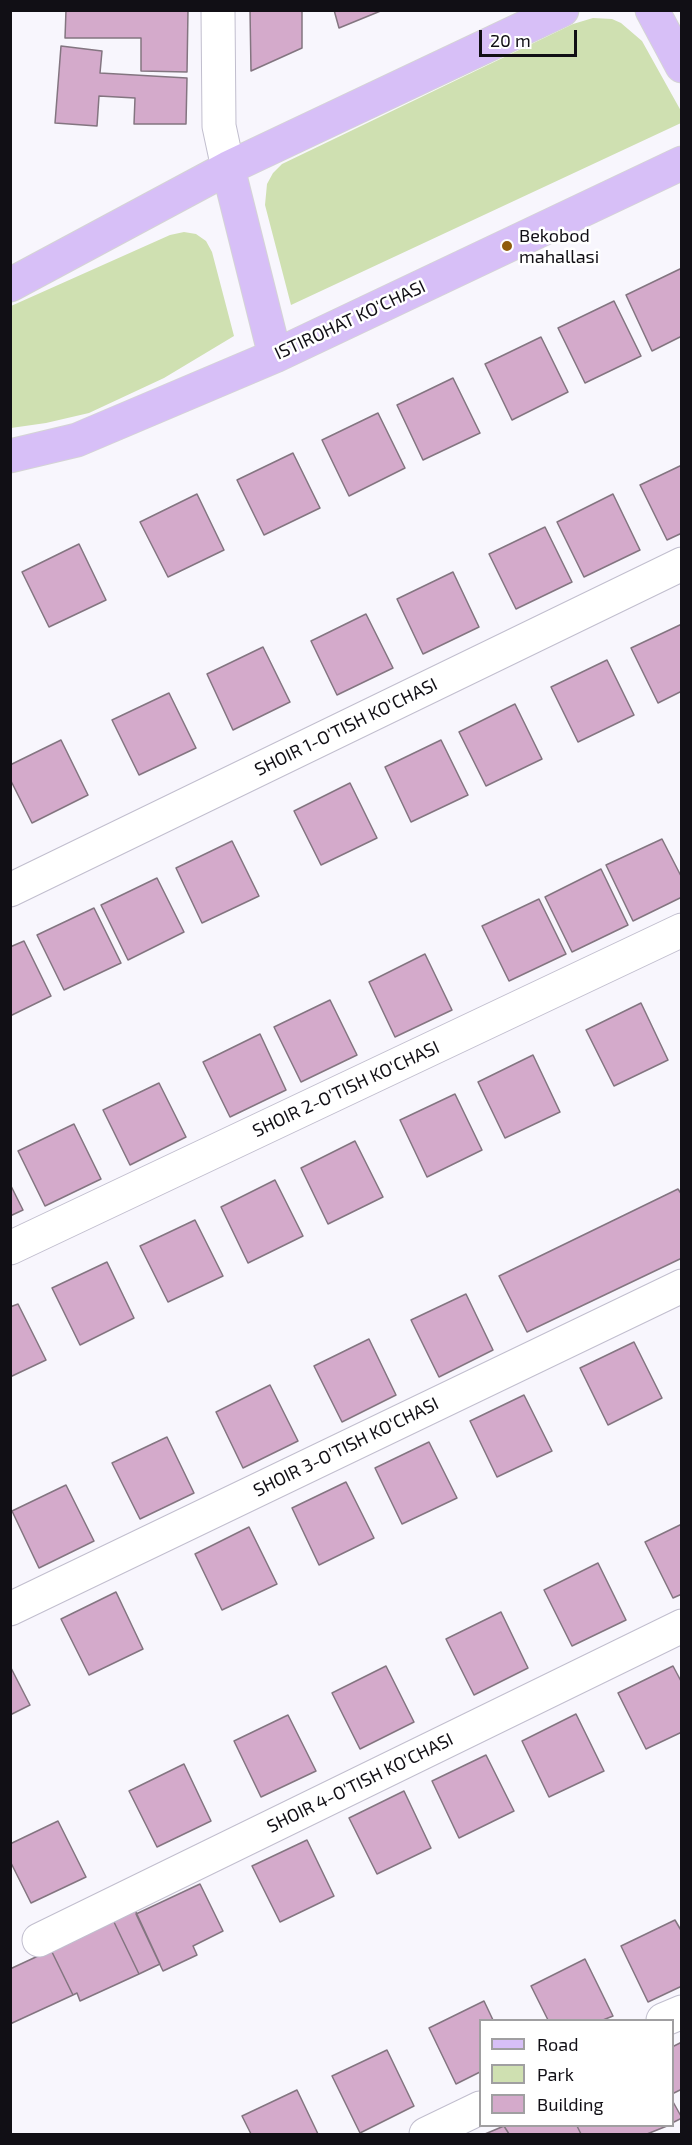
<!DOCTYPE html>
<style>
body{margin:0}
#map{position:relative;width:692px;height:2145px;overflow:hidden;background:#f8f6fd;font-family:"Exo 2",sans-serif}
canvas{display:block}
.frame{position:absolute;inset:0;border:12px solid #110f15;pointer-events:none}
.legend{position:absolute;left:479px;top:2019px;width:195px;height:108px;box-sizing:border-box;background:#fff;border:2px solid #a09fa1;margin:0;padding:8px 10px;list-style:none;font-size:18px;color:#110f15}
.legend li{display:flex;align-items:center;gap:12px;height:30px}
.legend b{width:30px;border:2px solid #a09fa1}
.scale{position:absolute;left:479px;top:30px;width:98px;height:27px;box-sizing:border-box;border:3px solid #110f15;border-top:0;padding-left:8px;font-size:18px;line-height:21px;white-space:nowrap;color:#110f15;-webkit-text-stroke:4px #fff;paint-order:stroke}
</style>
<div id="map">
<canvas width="692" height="2145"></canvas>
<div class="frame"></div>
<ul class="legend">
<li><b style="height:8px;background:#d7bff7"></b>Road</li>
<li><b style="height:16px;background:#cfe0b1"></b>Park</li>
<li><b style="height:16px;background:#d4aacb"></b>Building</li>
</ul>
<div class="scale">20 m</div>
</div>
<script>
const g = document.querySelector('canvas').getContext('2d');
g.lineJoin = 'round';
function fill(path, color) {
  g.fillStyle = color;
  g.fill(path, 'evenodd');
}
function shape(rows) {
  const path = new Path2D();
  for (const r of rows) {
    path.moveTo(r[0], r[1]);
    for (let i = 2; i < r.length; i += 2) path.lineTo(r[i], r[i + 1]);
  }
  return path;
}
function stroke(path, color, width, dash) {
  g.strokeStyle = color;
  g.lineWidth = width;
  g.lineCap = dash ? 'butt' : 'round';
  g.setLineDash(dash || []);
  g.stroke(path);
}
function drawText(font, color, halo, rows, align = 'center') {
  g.font = font + ' "Exo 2",sans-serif';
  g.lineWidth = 5;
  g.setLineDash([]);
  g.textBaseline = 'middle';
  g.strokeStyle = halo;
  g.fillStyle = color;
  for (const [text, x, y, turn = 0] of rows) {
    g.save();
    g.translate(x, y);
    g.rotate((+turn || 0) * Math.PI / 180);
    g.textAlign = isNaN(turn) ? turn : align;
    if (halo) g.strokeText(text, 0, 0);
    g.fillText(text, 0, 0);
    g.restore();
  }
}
fill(shape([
 [593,18,612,19,621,23,642,41,681,111,681,123,291,305,265,205,267,184,273,173,282,164,573,24],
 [184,232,196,234,206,241,212,252,234,336,164,378,89,413,46,423,11,428,11,306,170,235]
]), '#cfe0b1');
const building = shape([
 [66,10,188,10,187,72,141,71,141,38,65,38,66,10],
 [250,10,302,10,302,48,251,71,250,10],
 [334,10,383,10,339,28,334,10],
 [61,46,102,51,100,73,187,78,186,124,134,124,135,98,99,96,97,126,55,123,61,46],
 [682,268,682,336,652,351,626,295,682,268],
 [614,301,641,356,585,383,558,328,614,301],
 [541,337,568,392,512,420,485,364,541,337],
 [453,378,480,433,423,460,397,405,453,378],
 [378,413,405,468,349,496,322,440,378,413],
 [293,453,320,508,264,535,237,480,293,453],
 [682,465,682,533,667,540,640,485,682,465],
 [197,494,224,550,168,577,140,522,197,494],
 [613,494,640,550,584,577,557,522,613,494],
 [545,527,572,582,516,609,489,554,545,527],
 [79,544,106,600,49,627,22,572,79,544],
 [453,572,479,627,423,654,397,599,453,572],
 [366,614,393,668,337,695,311,641,366,614],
 [682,624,682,691,658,703,631,648,682,624],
 [263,647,290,702,233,730,207,674,263,647],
 [607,660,634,715,578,742,551,687,607,660],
 [169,693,196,748,139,775,112,720,169,693],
 [515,704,542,759,486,786,459,732,515,704],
 [61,740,88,795,32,823,10,779,10,765,61,740],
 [441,740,468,795,411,822,385,767,441,740],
 [350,783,377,838,321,865,294,811,350,783],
 [662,839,682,878,682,897,633,921,606,865,662,839],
 [232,841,259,896,202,923,176,868,232,841],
 [601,869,628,925,572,952,545,897,601,869],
 [157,878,184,932,128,960,101,905,157,878],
 [539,899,566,954,509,981,482,926,539,899],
 [94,908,121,963,64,990,37,935,94,908],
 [24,941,51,996,10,1016,10,947,24,941],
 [425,954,452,1010,395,1037,369,982,425,954],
 [330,1000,357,1055,301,1082,274,1027,330,1000],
 [641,1003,668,1060,614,1086,586,1030,641,1003],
 [260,1034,286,1090,230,1117,203,1062,260,1034],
 [533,1055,560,1112,505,1138,478,1082,533,1055],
 [159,1083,186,1137,130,1165,103,1110,159,1083],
 [455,1094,482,1150,427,1177,400,1120,455,1094],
 [74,1124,101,1179,45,1206,18,1151,74,1124],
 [355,1141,383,1197,328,1224,301,1168,355,1141],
 [275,1180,303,1236,248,1263,221,1207,275,1180],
 [10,1184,23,1210,10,1216,10,1184],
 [678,1189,682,1195,682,1258,527,1332,499,1276,678,1189],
 [195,1220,223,1276,168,1302,140,1246,195,1220],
 [107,1262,134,1318,80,1345,52,1288,107,1262],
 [466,1294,493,1350,439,1377,411,1320,466,1294],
 [18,1304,46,1360,10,1377,10,1307,18,1304],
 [369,1339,396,1395,342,1422,314,1366,369,1339],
 [634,1342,662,1398,608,1425,580,1368,634,1342],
 [270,1385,298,1441,243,1468,216,1412,270,1385],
 [524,1395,552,1451,497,1477,470,1421,524,1395],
 [167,1437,194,1493,140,1519,112,1463,167,1437],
 [429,1442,457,1498,402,1524,375,1468,429,1442],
 [346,1482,374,1538,319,1565,292,1508,346,1482],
 [66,1485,94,1541,39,1568,12,1511,66,1485],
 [682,1524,682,1594,673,1598,645,1542,682,1524],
 [249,1527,277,1584,222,1610,195,1554,249,1527],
 [598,1563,626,1620,572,1646,544,1590,598,1563],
 [116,1592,143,1649,89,1675,61,1619,116,1592],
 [501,1612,528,1668,474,1695,446,1639,501,1612],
 [10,1666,30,1705,10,1715,10,1666],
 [386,1666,414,1722,360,1749,332,1693,386,1666],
 [673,1666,682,1683,682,1732,646,1749,618,1693,673,1666],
 [576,1714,604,1771,549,1797,522,1741,576,1714],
 [288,1715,316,1771,261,1797,234,1741,288,1715],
 [486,1755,514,1811,459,1838,432,1781,486,1755],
 [184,1764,211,1821,157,1847,129,1791,184,1764],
 [404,1791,431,1848,377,1874,349,1818,404,1791],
 [58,1821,86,1877,31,1903,10,1861,10,1844,58,1821],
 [307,1840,334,1896,280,1922,252,1866,307,1840],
 [200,1884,223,1931,193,1946,197,1955,163,1971,136,1914,200,1884],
 [135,1910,160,1964,139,1974,113,1920,135,1910],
 [113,1920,139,1974,80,2001,77,1993,73,1995,51,1950,113,1920],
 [675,1920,682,1932,682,1986,648,2002,621,1946,675,1920],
 [51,1950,73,1995,10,2024,10,1969,51,1950],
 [585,1959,613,2016,603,2020,548,2020,531,1986,585,1959],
 [484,2001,493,2020,480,2020,480,2072,456,2084,429,2028,484,2001],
 [682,2042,682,2089,672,2094,672,2047,682,2042],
 [387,2050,414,2106,360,2133,332,2076,387,2050],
 [297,2090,318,2134,251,2134,242,2116,297,2090],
 [672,2100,682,2118,672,2123,672,2100],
 [504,2126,509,2134,485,2134,504,2126],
 [504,2126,577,2126,581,2134,509,2134,504,2126],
 [577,2126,667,2126,647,2134,581,2134,577,2126]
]);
fill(building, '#d4aacb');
stroke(building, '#837580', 1.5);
const minor = shape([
 [218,10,219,126,228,168],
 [10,890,682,564],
 [10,1248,682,930],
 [10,1609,682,1286],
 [39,1940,682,1626],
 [663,2020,682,2012],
 [426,2134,480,2108]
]);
const major = shape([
 [652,10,682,66],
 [228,168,275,356],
 [10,285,228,168,562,10],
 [10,456,77,440,275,356,682,163]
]);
stroke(minor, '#c1bece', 35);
stroke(major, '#d4d4d5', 35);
stroke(minor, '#fff', 33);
stroke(major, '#d7bff7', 33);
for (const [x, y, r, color] of [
 [507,246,6,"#8f5b0c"]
]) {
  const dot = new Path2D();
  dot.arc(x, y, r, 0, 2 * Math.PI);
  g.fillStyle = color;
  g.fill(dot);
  stroke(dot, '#fff', 2);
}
drawText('18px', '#110f15', '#fff', [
 ["Bekobod",519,236],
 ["mahallasi",519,257]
], 'left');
drawText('18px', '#110f15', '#fff', [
 ["ISTIROHAT KO'CHASI",350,320,-25],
 ["SHOIR 1-O'TISH KO'CHASI",346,727,-26],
 ["SHOIR 2-O'TISH KO'CHASI",346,1089,-25],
 ["SHOIR 3-O'TISH KO'CHASI",346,1447,-26],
 ["SHOIR 4-O'TISH KO'CHASI",360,1783,-26]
]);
</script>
